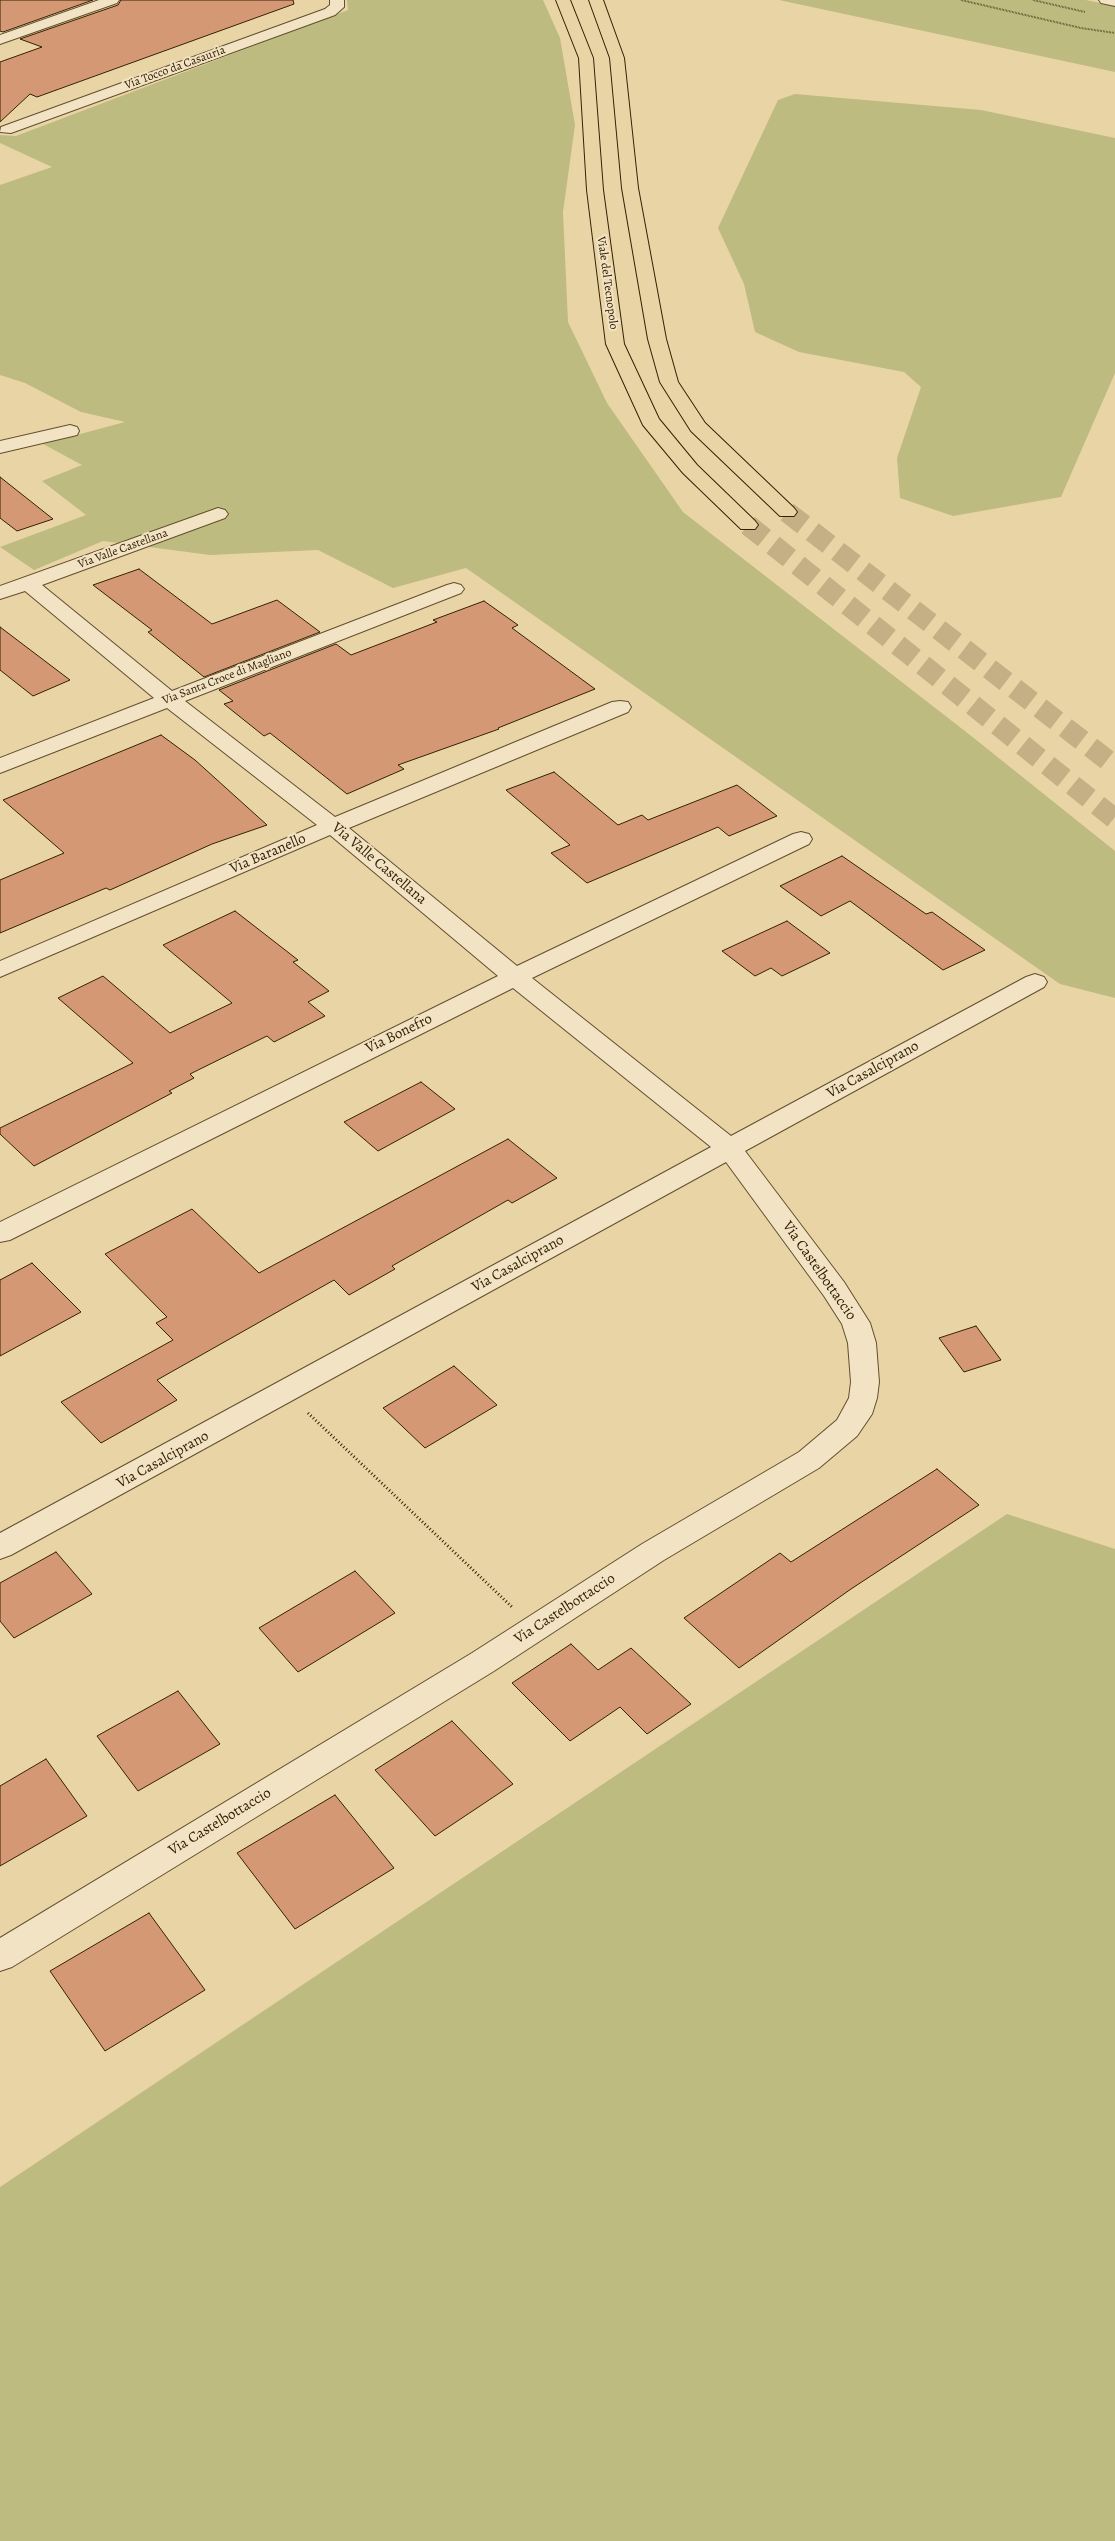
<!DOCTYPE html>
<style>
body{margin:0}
canvas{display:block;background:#e9d4a5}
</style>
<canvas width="1115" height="2541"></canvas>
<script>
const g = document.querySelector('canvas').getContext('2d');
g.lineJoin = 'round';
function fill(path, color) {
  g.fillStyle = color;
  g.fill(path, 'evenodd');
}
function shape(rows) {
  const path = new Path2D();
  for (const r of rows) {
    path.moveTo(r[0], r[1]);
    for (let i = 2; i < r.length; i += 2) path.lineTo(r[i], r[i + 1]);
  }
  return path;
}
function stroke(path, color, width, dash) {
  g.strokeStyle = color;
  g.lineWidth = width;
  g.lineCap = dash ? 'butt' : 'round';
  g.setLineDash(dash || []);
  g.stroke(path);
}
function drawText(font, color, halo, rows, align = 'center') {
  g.font = font + ' Alegreya,serif';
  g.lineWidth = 4;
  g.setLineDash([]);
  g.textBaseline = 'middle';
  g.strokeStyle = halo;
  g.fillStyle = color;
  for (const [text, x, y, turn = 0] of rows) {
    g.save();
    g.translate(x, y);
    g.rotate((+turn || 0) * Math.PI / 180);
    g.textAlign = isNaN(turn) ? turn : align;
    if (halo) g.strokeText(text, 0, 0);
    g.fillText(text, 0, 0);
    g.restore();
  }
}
fill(shape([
 [347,0,543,0,560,38,575,125,563,212,568,322,607,403,683,512,970,735,1115,851,1115,998,1060,984,466,568,393,588,318,550,210,555,103,541,34,570,0,547,86,515,42,481,82,465,43,444,125,422,81,412,25,383,0,375,0,185,52,167,0,143,0,135,16,136,348,10],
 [779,0,1086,0,1115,6,1115,72],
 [795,94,981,110,1115,138,1115,373,1061,497,953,516,900,498,897,458,921,387,904,372,799,352,755,332,744,284,718,228,778,100],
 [1007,1514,1115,1549,1115,2541,0,2541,0,2187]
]), '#bebb81');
const building = shape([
 [0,0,93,0,3,32,0,31,0,0],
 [121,0,293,0,294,4,37,97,30,94,0,122,0,62,42,47,20,39,118,5,121,0],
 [0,477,53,519,17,531,0,518,0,477],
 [139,569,212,624,277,600,320,632,204,677,148,632,152,630,93,585,139,569],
 [484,601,518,625,512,628,595,689,498,728,499,729,398,765,404,769,347,794,270,733,264,736,224,704,233,701,219,690,336,644,351,655,437,622,433,620,484,601],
 [0,627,70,680,33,696,0,670,0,627],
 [161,735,195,760,267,825,212,844,110,890,106,888,0,933,0,880,64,853,3,800,161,735],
 [554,772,618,825,642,815,648,820,737,785,777,816,729,836,718,827,587,883,551,853,570,845,506,790,554,772],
 [842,856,926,914,932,912,985,950,943,970,850,901,821,916,780,886,842,856],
 [235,911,298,960,293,962,329,991,308,1002,325,1016,274,1042,267,1036,190,1074,194,1078,169,1091,172,1093,34,1166,0,1134,0,1128,133,1063,58,998,103,976,170,1033,232,1003,163,945,235,911],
 [787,921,830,953,782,976,771,968,755,976,722,951,787,921],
 [421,1082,455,1109,378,1151,344,1122,421,1082],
 [508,1139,557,1178,512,1203,508,1200,392,1266,395,1269,349,1295,334,1280,157,1380,177,1400,101,1443,61,1402,173,1340,156,1323,167,1317,105,1254,192,1209,259,1273,508,1139],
 [32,1263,81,1312,0,1356,0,1280,32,1263],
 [976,1326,1001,1360,964,1372,939,1338,976,1326],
 [454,1366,497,1405,425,1448,383,1408,454,1366],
 [937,1469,979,1505,851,1589,739,1668,684,1618,780,1553,791,1562,937,1469],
 [56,1552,92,1594,14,1638,0,1621,0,1583,56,1552],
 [355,1571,395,1613,298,1672,259,1628,355,1571],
 [571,1644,598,1670,631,1648,691,1704,647,1734,620,1707,570,1741,512,1683,571,1644],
 [178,1691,220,1744,138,1791,97,1736,178,1691],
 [452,1721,513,1784,435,1836,375,1770,452,1721],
 [46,1759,87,1816,0,1866,0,1786,46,1759],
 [335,1795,394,1868,295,1929,237,1853,335,1795],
 [149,1913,205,1990,105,2051,50,1971,149,1913]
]);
fill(building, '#d49875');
stroke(building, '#352105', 1);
stroke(shape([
 [787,512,1115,766],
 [748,525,1115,819]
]), '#c5b085', 21, [21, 11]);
const minor = shape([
 [99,0,119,0,117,3,0,44,0,35,99,0],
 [330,0,344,0,344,7,335,15,11,133,0,132,1,127,325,9,330,5,330,0],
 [1099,0,1115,0,1115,6,1101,3,1099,0],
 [70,425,77,427,79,431,77,435,0,453,0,441,70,425],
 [218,508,225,510,228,514,225,518,42,585,172,691,447,585,454,583,461,585,464,589,461,593,185,701,335,817,612,702,620,701,628,702,631,707,628,712,349,828,517,966,793,834,801,832,809,834,812,839,809,844,532,978,731,1136,1026,977,1035,974,1044,977,1047,982,1044,987,745,1151,844,1282,870,1323,876,1343,879,1382,877,1398,872,1414,857,1436,819,1468,664,1560,494,1671,12,1967,0,1971,0,1938,472,1653,642,1544,799,1452,837,1420,849,1398,851,1382,848,1343,842,1324,824,1296,726,1162,11,1555,0,1559,0,1533,711,1147,513,988,10,1240,0,1242,0,1222,498,976,330,835,0,977,0,961,317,825,167,708,0,773,0,758,154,698,25,591,0,599,0,586,218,508]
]);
const highway = shape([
 [556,0,570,0,593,58,603,190,624,344,659,419,697,465,755,521,758,525,755,529,741,529,683,473,643,425,606,344,587,190,579,58,556,0],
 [589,0,603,0,624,58,638,188,666,339,678,382,705,423,794,508,797,512,794,516,780,516,691,431,660,382,648,339,622,188,610,58,589,0]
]);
stroke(minor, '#624e2d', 2);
stroke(highway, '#352105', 2);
stroke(shape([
 [961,0,1081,28,1115,33],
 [1033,0,1085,12]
]), '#352105', 2, [0.5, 1]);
stroke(shape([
 [308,1413,512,1607]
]), '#352105', 3, [1, 2.5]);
fill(minor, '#f1e3c4');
fill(highway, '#e9d4a5');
drawText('12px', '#352105', '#f1e3c4', [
 ["Via Tocco da Casauria",175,68,-20],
 ["Viale del Tecnopolo",607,283,82],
 ["Via Valle Castellana",123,549,-20],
 ["Via Santa Croce di Magliano",227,677,-21]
]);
drawText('15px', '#352105', '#f1e3c4', [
 ["Via Baranello",268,854,-23],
 ["Via Valle Castellana",379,864,40],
 ["Via Bonefro",399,1034,-26],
 ["Via Casalciprano",873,1070,-29],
 ["Via Casalciprano",518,1264,-29],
 ["Via Castelbottaccio",819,1271,55],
 ["Via Casalciprano",163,1460,-29],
 ["Via Castelbottaccio",565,1609,-33],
 ["Via Castelbottaccio",220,1822,-31]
]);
</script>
